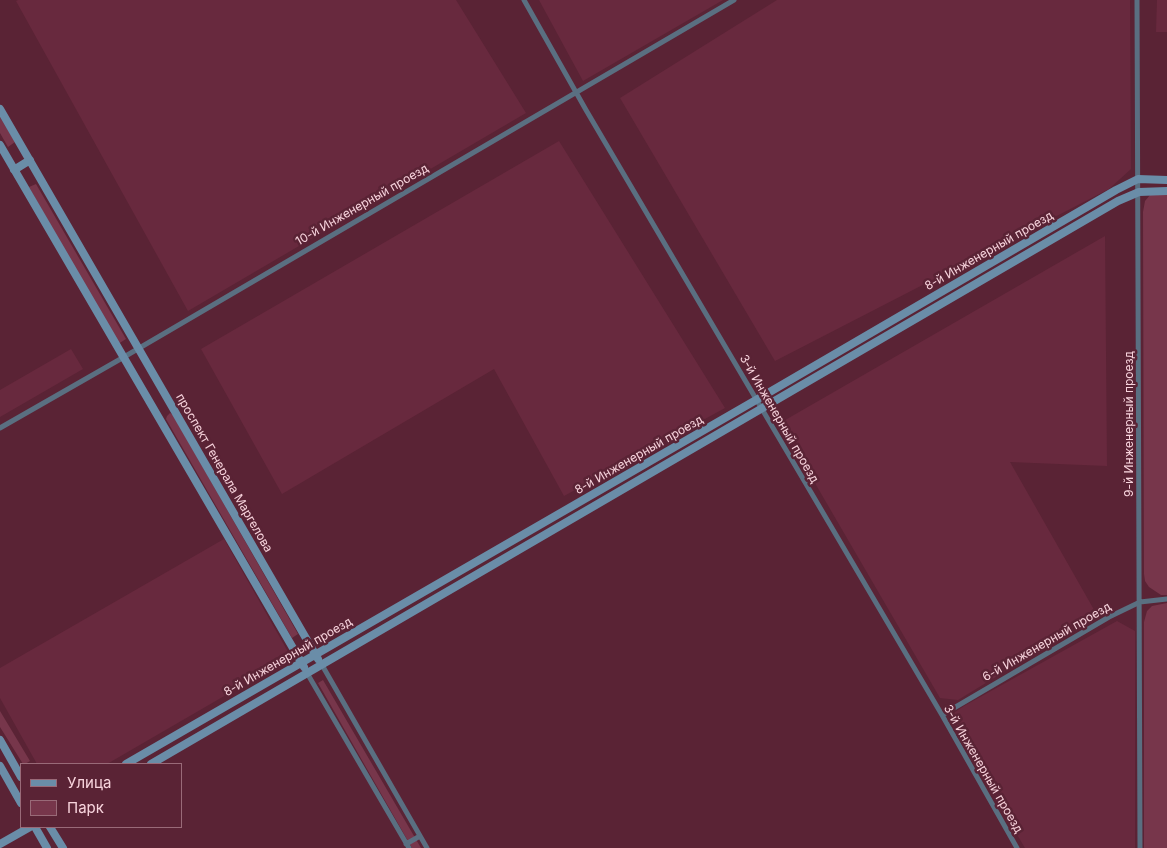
<!DOCTYPE html>
<meta charset="utf-8">
<style>
body{margin:0}
#map{position:relative;width:1167px;height:848px;overflow:hidden;background:#5a2335;font-family:Inter,sans-serif}
canvas{display:block}
.legend{position:absolute;left:20px;top:763px;width:162px;height:65px;box-sizing:border-box;background:#5a2335;border:1px solid #996a78;margin:0;padding:6px 9px;list-style:none;font-size:15px;color:#f8d4dd}
.legend li{display:flex;align-items:center;gap:10px;height:25px}
.legend b{width:25px;border:1px solid #996a78}
</style>
<div id="map">
<canvas width="1167" height="848"></canvas>
<ul class="legend">
<li><b style="height:6px;background:#6a8da8"></b>Улица</li>
<li><b style="height:14px;background:#77364b"></b>Парк</li>
</ul>
</div>
<script>
const g = document.querySelector('canvas').getContext('2d');
g.lineJoin = 'round';
function fill(path, color) {
  g.fillStyle = color;
  g.fill(path, 'evenodd');
}
function shape(rows) {
  const path = new Path2D();
  for (const r of rows) {
    path.moveTo(r[0], r[1]);
    for (let i = 2; i < r.length; i += 2) path.lineTo(r[i], r[i + 1]);
  }
  return path;
}
function stroke(path, color, width, dash) {
  g.strokeStyle = color;
  g.lineWidth = width;
  g.lineCap = dash ? 'butt' : 'round';
  g.setLineDash(dash || []);
  g.stroke(path);
}
function drawText(font, color, halo, rows, align = 'center') {
  g.font = font + ' Inter,sans-serif';
  g.lineWidth = 5;
  g.setLineDash([]);
  g.textBaseline = 'middle';
  g.strokeStyle = halo;
  g.fillStyle = color;
  for (const [text, x, y, turn = 0] of rows) {
    g.save();
    g.translate(x, y);
    g.rotate((+turn || 0) * Math.PI / 180);
    g.textAlign = isNaN(turn) ? turn : align;
    if (halo) g.strokeText(text, 0, 0);
    g.fillText(text, 0, 0);
    g.restore();
  }
}
fill(shape([
 [18,0,456,0,526,113,188,311,16,1],
 [539,0,723,0,583,81],
 [777,0,1130,0,1131,169,1109,189,775,361,620,98],
 [1157,0,1167,0,1167,32,1156,32],
 [559,141,725,408,564,496,494,369,282,494,201,349],
 [1105,236,1107,466,1010,462,1097,615,958,700,940,698,780,423],
 [71,349,83,369,0,417,0,390],
 [224,539,287,650,288,659,107,764,37,764,0,698,0,668],
 [1117,621,1135,631,1135,848,1025,848,954,729,952,717,955,712,964,706]
]), '#68293e');
fill(shape([
 [0,117,15,142,8,147,0,133],
 [36,184,126,339,118,344,29,187],
 [1167,193,1167,595,1161,595,1149,587,1145,581,1144,574,1143,212,1145,201,1150,195],
 [170,413,173,415,298,634,292,638,166,419,167,416],
 [1167,603,1167,848,1144,848,1144,622,1147,611,1152,606],
 [323,680,421,848,412,848,318,683],
 [0,711,30,761,25,764,23,764,0,727]
]), '#77364b');
stroke(shape([
 [524,0,586,110,942,715,1017,848],
 [1137,0,1140,848],
 [0,428,124,357,734,0],
 [322,665,427,848],
 [307,673,409,848],
 [942,715,1109,617,1140,602,1167,599],
 [406,844,420,836]
]), '#5a6f81', 5);
stroke(shape([
 [0,109,318,659],
 [0,145,304,667],
 [14,170,30,160],
 [0,740,21,777],
 [126,764,756,400,1116,190,1138,179,1167,180],
 [151,764,1118,201,1139,192,1167,191],
 [0,766,21,803],
 [35,827,47,848],
 [50,827,63,848],
 [0,844,30,827]
]), '#6a8da8', 8);
drawText('12px', '#f8d4dd', '#5a2335', [
 ["10-й Инженерный проезд",362,205,-30],
 ["8-й Инженерный проезд",989,251,-30],
 ["3-й Инженерный проезд",779,419,60],
 ["9-й Инженерный проезд",1129,424,-90],
 ["8-й Инженерный проезд",639,455,-30],
 ["проспект Генерала Маргелова",224,473,60],
 ["6-й Инженерный проезд",1047,642,-30],
 ["8-й Инженерный проезд",288,657,-30],
 ["3-й Инженерный проезд",983,769,60]
]);
</script>
